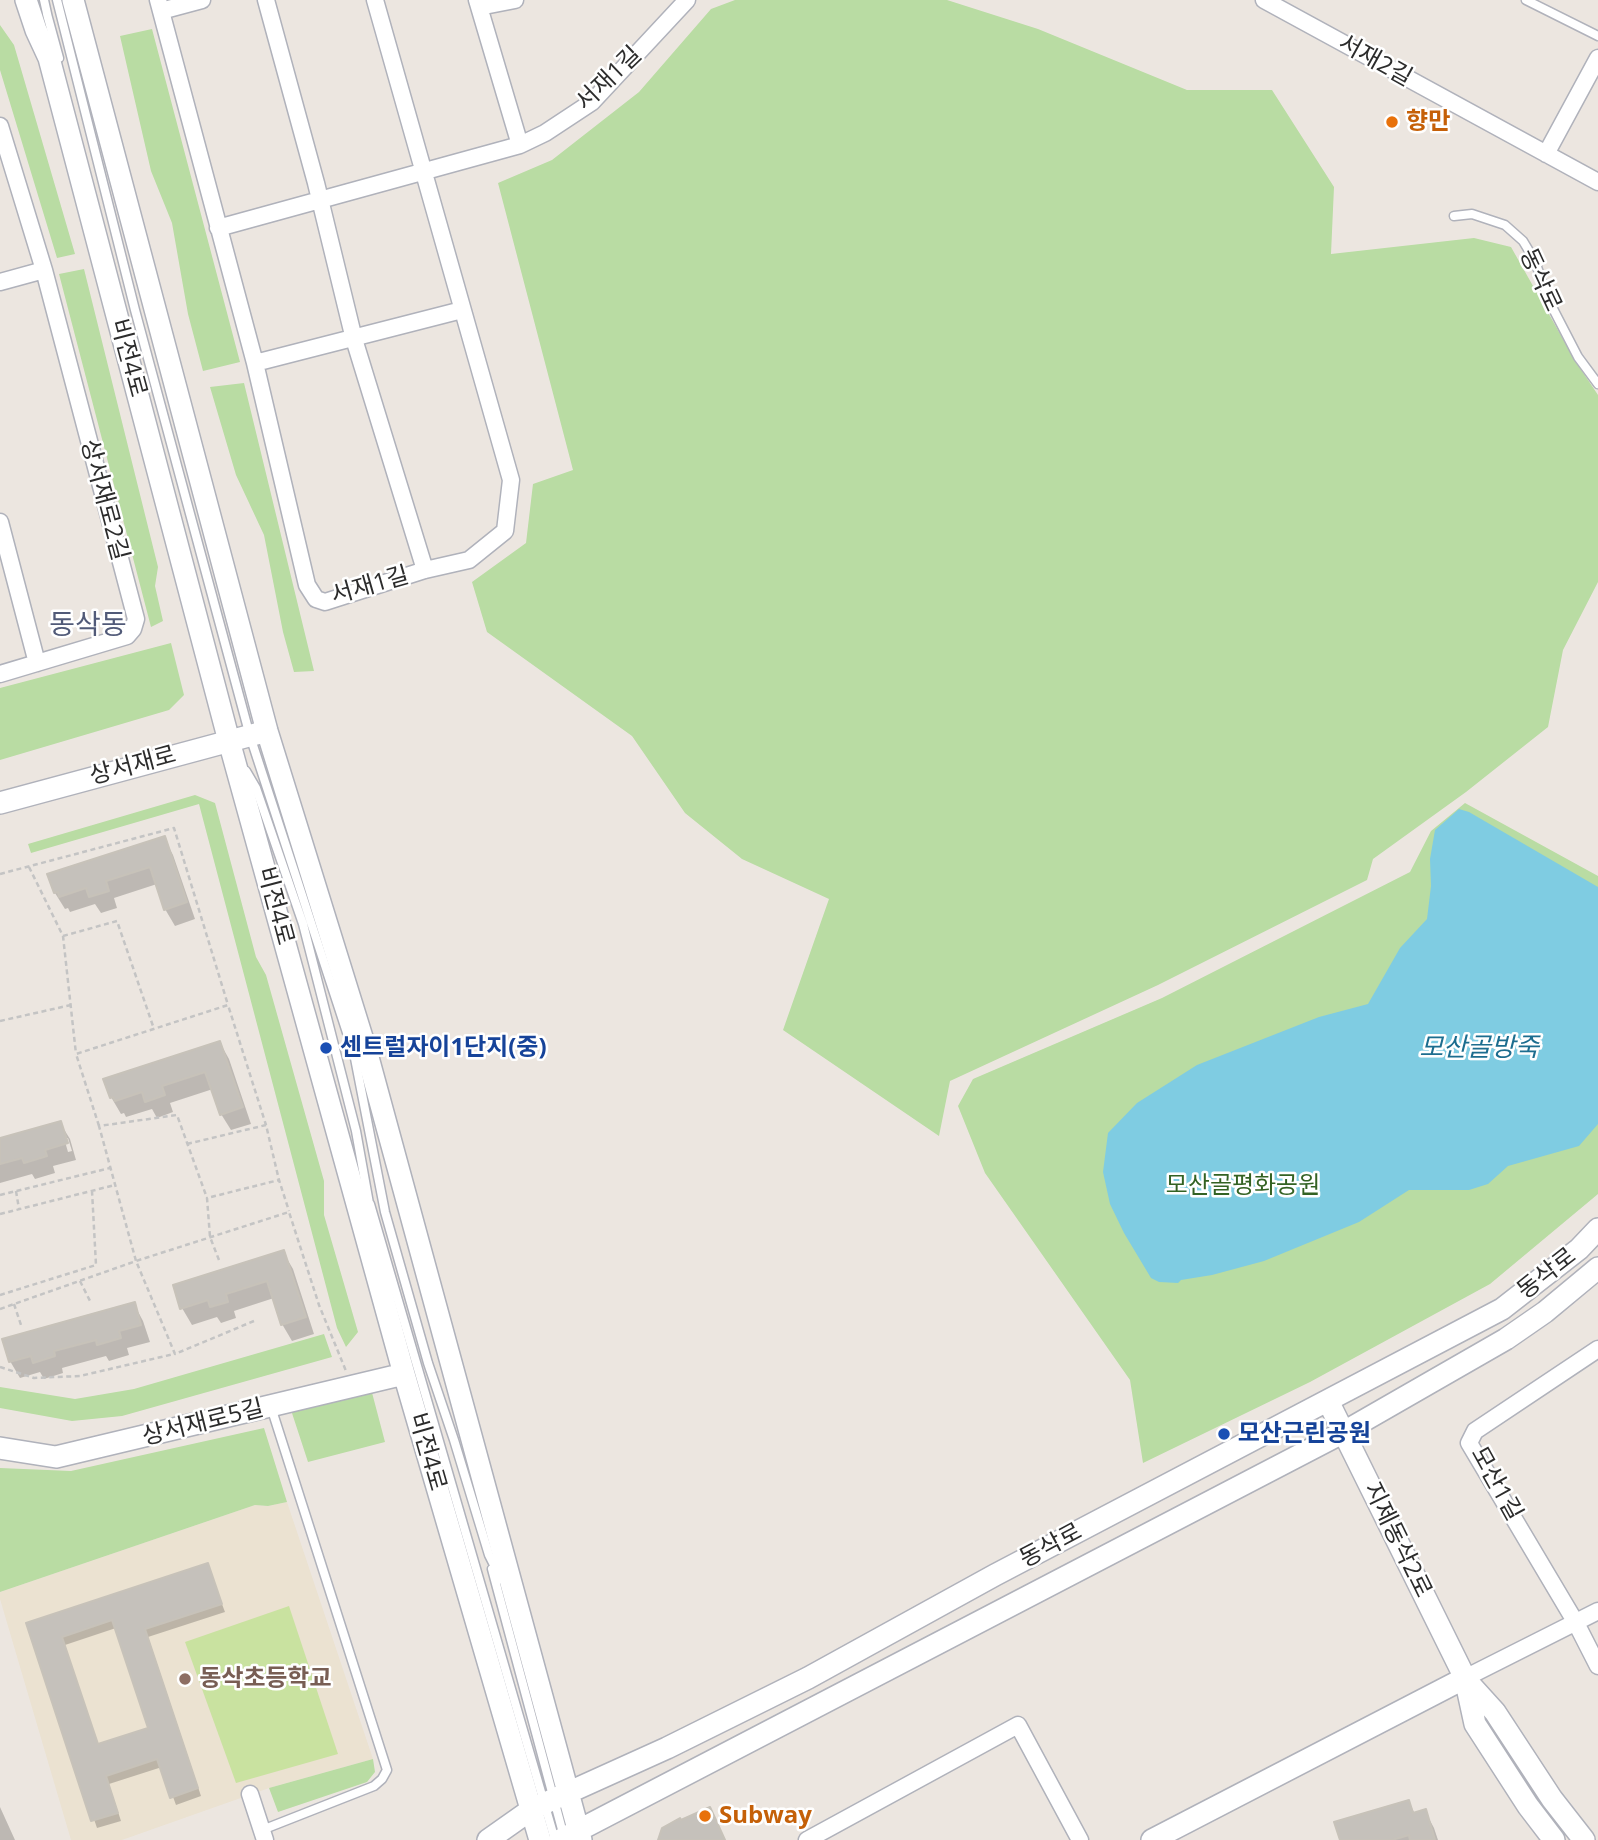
<!DOCTYPE html>
<meta charset="utf-8">
<style>
body{margin:0}
canvas{display:block;background:#ece6e0}
</style>
<canvas width="1598" height="1840"></canvas>
<script>
const g = document.querySelector('canvas').getContext('2d');
g.lineJoin = 'round';
function fill(path, color) {
  g.fillStyle = color;
  g.fill(path, 'evenodd');
}
function shape(rows) {
  const path = new Path2D();
  for (const r of rows) {
    path.moveTo(r[0], r[1]);
    for (let i = 2; i < r.length; i += 2) path.lineTo(r[i], r[i + 1]);
  }
  return path;
}
function stroke(path, color, width, dash) {
  g.strokeStyle = color;
  g.lineWidth = width;
  g.lineCap = dash ? 'butt' : 'round';
  g.setLineDash(dash || []);
  g.stroke(path);
}
function drawText(font, color, halo, rows, align = 'center') {
  g.font = font + ' "Open Sans","Noto Sans KR",sans-serif';
  g.lineWidth = 5;
  g.setLineDash([]);
  g.textBaseline = 'middle';
  g.strokeStyle = halo;
  g.fillStyle = color;
  for (const [text, x, y, turn = 0] of rows) {
    g.save();
    g.translate(x, y);
    g.rotate((+turn || 0) * Math.PI / 180);
    g.textAlign = isNaN(turn) ? turn : align;
    if (halo) g.strokeText(text, 0, 0);
    g.fillText(text, 0, 0);
    g.restore();
  }
}
fill(shape([
 [287,1502,373,1759,269,1788,122,1840,71,1840,0,1599,0,1592,255,1505,268,1506]
]), '#ebe2d1');
fill(shape([
 [735,0,947,0,1038,29,1187,90,1272,90,1334,187,1331,254,1474,238,1511,247,1576,362,1598,395,1598,582,1563,650,1548,727,1466,792,1373,859,1367,880,1158,985,950,1081,939,1136,783,1030,829,899,742,859,685,813,632,736,487,632,472,582,526,543,533,484,573,470,498,183,552,160,639,92,711,9],
 [0,25,14,45,75,254,57,258,0,70],
 [152,29,240,362,203,371,188,314,172,223,151,171,120,36],
 [84,269,158,567,155,586,163,621,151,627,59,274],
 [244,383,314,671,294,672,283,632,264,535,236,475,210,387],
 [171,643,184,695,169,710,0,760,0,688],
 [195,795,215,803,256,957,266,975,324,1181,324,1215,358,1332,346,1347,337,1328,199,804,31,853,28,844],
 [1465,803,1598,876,1598,1194,1490,1284,1310,1382,1143,1463,1130,1380,985,1173,958,1106,973,1079,1162,998,1410,872,1431,831],
 [324,1334,332,1357,122,1416,72,1421,0,1408,0,1387,75,1399,134,1389],
 [370,1385,385,1442,308,1462,290,1407],
 [264,1428,287,1502,268,1506,255,1505,0,1592,0,1468,71,1471],
 [373,1759,375,1772,367,1782,278,1812,269,1788]
]), '#b9dca3');
fill(shape([
 [289,1606,338,1754,236,1783,185,1642]
]), '#c9e2a0');
fill(shape([
 [1459,809,1469,812,1598,887,1598,1124,1579,1146,1508,1166,1488,1184,1469,1190,1409,1190,1359,1222,1264,1261,1212,1275,1181,1280,1178,1283,1159,1282,1151,1278,1124,1233,1110,1204,1103,1172,1108,1133,1137,1103,1197,1065,1319,1017,1368,1004,1400,948,1427,919,1431,886,1430,859,1435,830]
]), '#7fcce2');
fill(shape([
 [164,838,173,855,195,919,175,926,165,909,157,884,114,898,117,908,101,913,95,904,70,912,68,908,65,909,55,893,50,875],
 [220,1043,229,1059,251,1124,231,1130,221,1114,213,1089,170,1103,173,1112,157,1118,152,1109,126,1117,124,1113,121,1114,111,1097],
 [60,1123,70,1139,76,1160,53,1166,55,1173,35,1179,32,1174,0,1183,0,1139],
 [64,1138,68,1138,72,1151,68,1152],
 [283,1252,293,1269,314,1334,292,1341,282,1324,274,1298,234,1311,236,1318,221,1323,217,1317,192,1325,182,1308],
 [134,1304,143,1321,150,1342,127,1348,129,1355,109,1361,106,1356,62,1368,63,1373,44,1379,40,1372,20,1378,10,1361],
 [207,1565,225,1612,148,1637,201,1796,176,1805,162,1767,109,1784,121,1821,97,1828,28,1624],
 [116,1628,150,1729,98,1746,65,1645],
 [1409,1802,1415,1814,1425,1811,1434,1828,1438,1840,1342,1840],
 [0,1807,15,1840,0,1840]
]), '#0003');
const building = shape([
 [165,836,187,902,164,910,150,867,106,881,109,891,89,897,86,888,59,897,58,892,54,893,47,874,165,836],
 [220,1041,243,1107,220,1115,205,1072,162,1086,165,1095,145,1102,142,1092,115,1101,113,1097,110,1098,103,1079,220,1041],
 [61,1121,68,1143,45,1150,47,1156,24,1163,22,1158,0,1164,0,1138,61,1121],
 [284,1250,306,1317,281,1325,267,1281,226,1294,228,1302,210,1307,208,1300,180,1309,173,1285,284,1250],
 [135,1302,141,1325,119,1331,121,1338,97,1345,96,1340,54,1351,55,1356,33,1363,31,1356,9,1362,2,1339,135,1302],
 [208,1563,222,1604,145,1629,198,1788,170,1798,157,1759,106,1776,118,1813,91,1821,26,1623,208,1563],
 [112,1620,148,1728,98,1744,62,1637,112,1620],
 [1409,1800,1413,1813,1426,1809,1435,1840,1410,1840,1409,1835,1392,1840,1340,1840,1334,1822,1409,1800],
 [710,1807,725,1840,658,1840,662,1828,680,1818,681,1820,710,1807]
]);
fill(building, '#c5c1bb');
stroke(building, '#c7c2b9', 2);
const lane = shape([
 [44,0,48,18],
 [57,0,135,310,250,736,352,1048],
 [1526,0,1598,36],
 [47,14,59,58],
 [1454,216,1472,214,1505,225,1523,241,1535,261,1548,299,1578,357,1598,384],
 [246,771,256,788,303,924,356,1131,370,1209],
 [352,1043,385,1212,428,1363,454,1440,489,1555,501,1579],
 [370,1204,555,1840],
 [492,1569,564,1837],
 [262,1830,374,1786,382,1779,387,1770,271,1407]
]);
const street = shape([
 [158,0,255,363,307,585,316,599,325,602,425,570,469,560,505,531,511,480,375,0],
 [266,0,316,183,354,339,425,570],
 [477,0,520,145],
 [1264,0,1598,182],
 [479,7,515,0],
 [161,11,202,0],
 [0,126,44,270,136,619,133,629,127,636,0,674],
 [1546,154,1598,58],
 [218,228,520,145,545,133,592,102,687,0],
 [0,282,44,270],
 [255,363,462,310],
 [0,522,37,663],
 [1598,1349,1475,1431,1469,1443,1576,1623,1598,1666],
 [1465,1678,1598,1611],
 [250,1794,265,1840],
 [807,1840,1018,1725,1080,1840]
]);
const secondary = shape([
 [26,0,36,30,49,58,229,741,404,1374,540,1840],
 [73,0,267,731,366,1050,581,1840],
 [0,803,267,731],
 [1328,1401,1465,1678,1475,1724,1528,1806,1554,1840],
 [0,1448,56,1457,404,1374],
 [1466,1680,1495,1712,1552,1799,1584,1840],
 [488,1840,532,1809,667,1748,808,1678,995,1575,1502,1309,1579,1249,1598,1229],
 [560,1840,1344,1432,1506,1339,1545,1312,1598,1268],
 [1152,1840,1465,1678]
]);
stroke(lane, '#b0b2bb', 11);
stroke(street, '#b0b2bb', 19);
stroke(secondary, '#b0b2bb', 24);
stroke(shape([
 [29,867,63,936,76,1054],
 [0,874,174,828,228,1005],
 [63,936,117,921,154,1029],
 [0,1021,71,1005],
 [99,1126,76,1054,228,1005,266,1125],
 [187,1144,266,1125,279,1180],
 [16,1191,19,1209],
 [0,1195,110,1168],
 [0,1214,115,1185],
 [219,1260,210,1237,207,1198,279,1180,289,1211],
 [80,1281,91,1303],
 [0,1295,96,1265,92,1191],
 [14,1304,21,1325],
 [0,1309,136,1261,99,1126,177,1115,207,1198],
 [254,1321,175,1354,136,1261,289,1212,319,1305,346,1371],
 [0,1367,34,1378,80,1376,174,1354]
]), '#c4c4c4', 2.5, [5, 3.5]);
stroke(lane, '#fff', 8);
stroke(street, '#fff', 16);
stroke(secondary, '#fff', 21);
for (const [x, y, r, color] of [
 [1392,122,7,"#e8710a"],
 [326,1048,7,"#1a4fb4"],
 [1224,1434,7,"#1a4fb4"],
 [185,1679,7,"#8d6e63"],
 [705,1816,7,"#e8710a"]
]) {
  const dot = new Path2D();
  dot.arc(x, y, r, 0, 2 * Math.PI);
  g.fillStyle = color;
  g.fill(dot);
  stroke(dot, '#fff', 2.5);
}
drawText('24px', '#2c2c2c', '#fff', [
 ["서재2길",1375,61,29],
 ["서재1길",609,79,-44],
 ["동삭로",1540,280,65],
 ["비전4로",128,358,75],
 ["상서재로2길",104,500,75],
 ["서재1길",370,586,-16],
 ["상서재로",133,766,-15],
 ["비전4로",275,906,75],
 ["동삭로",1547,1274,-38],
 ["상서재로5길",203,1423,-14],
 ["비전4로",427,1452,74],
 ["모산1길",1496,1484,61],
 ["지제동삭2로",1397,1540,64],
 ["동삭로",1051,1546,-28]
]);
drawText('bold 24px', '#c56008', '#fff', [
 ["향만",1406,122],
 ["Subway",719,1816]
], 'left');
drawText('bold 24px', '#164399', '#fff', [
 ["센트럴자이1단지(중)",340,1048],
 ["모산근린공원",1238,1434]
], 'left');
drawText('24px', '#336223', '#fff', [
 ["모산골평화공원",1243,1186]
]);
drawText('bold 24px', '#785e54', '#fff', [
 ["동삭초등학교",199,1679]
], 'left');
drawText('italic 26px', '#1c6d8f', '#fff', [
 ["모산골방죽",1479,1049]
]);
drawText('28px', '#515a78', '#fff', [
 ["동삭동",88,626]
]);
</script>
